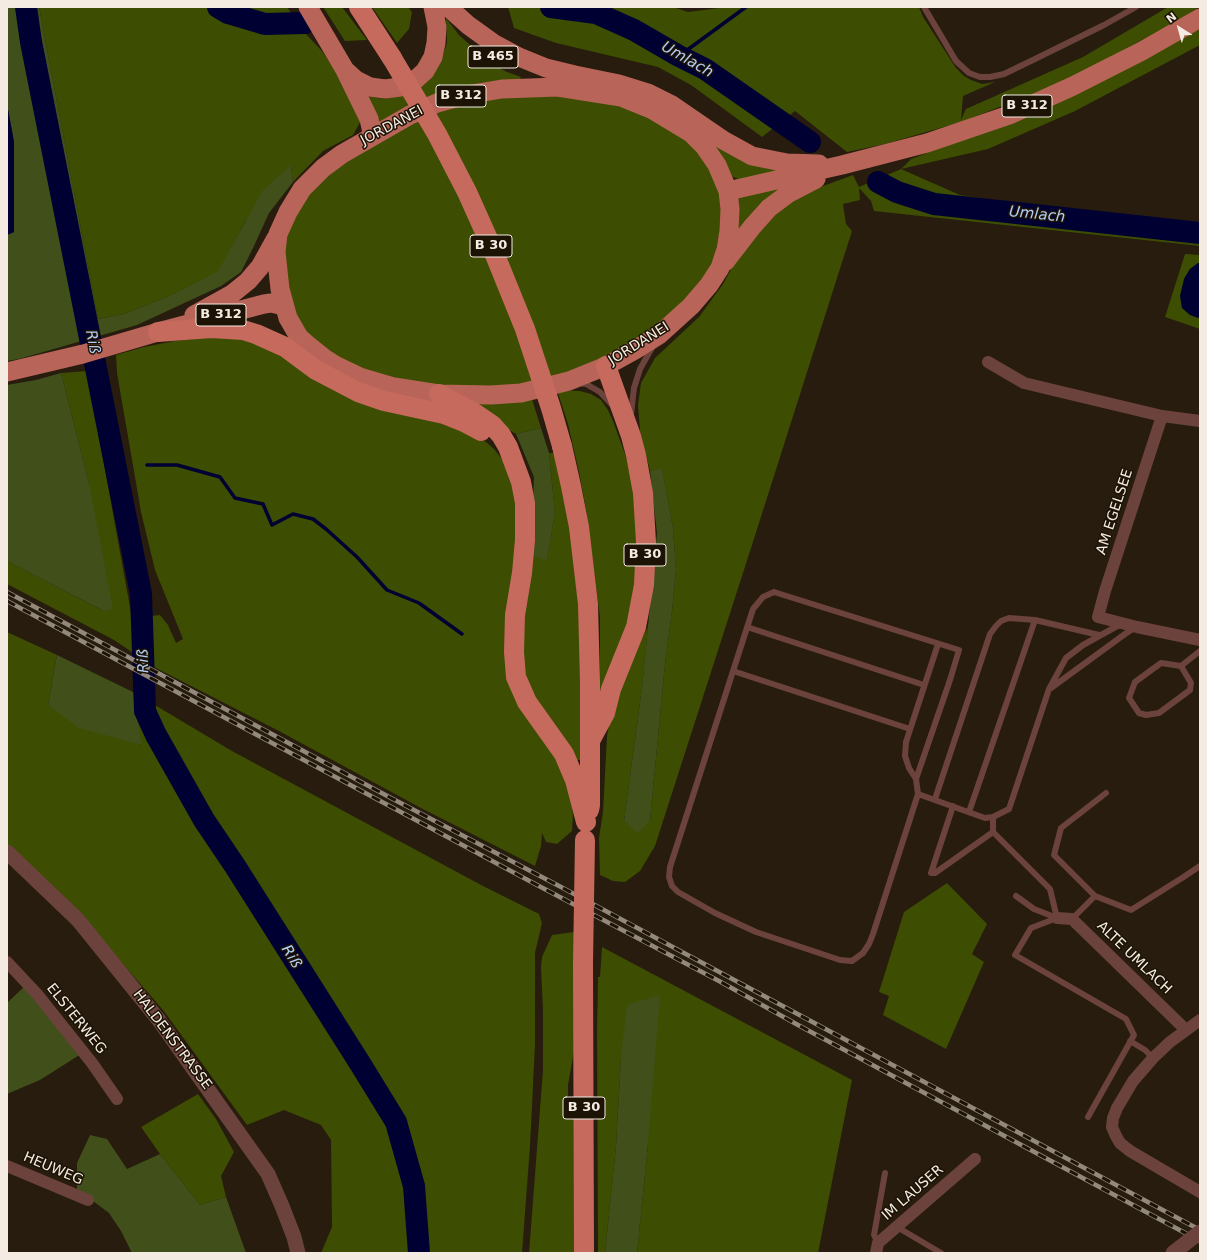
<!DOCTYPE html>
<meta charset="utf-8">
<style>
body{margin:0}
#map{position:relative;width:1207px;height:1260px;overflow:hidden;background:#271c0d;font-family:"DejaVu Sans",sans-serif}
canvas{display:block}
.frame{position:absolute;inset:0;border:8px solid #f4ece3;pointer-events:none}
.north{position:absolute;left:1159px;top:8px;width:40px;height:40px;-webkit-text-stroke:3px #1d1305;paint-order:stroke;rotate:323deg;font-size:11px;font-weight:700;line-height:16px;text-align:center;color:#f4ece3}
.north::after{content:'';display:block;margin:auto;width:14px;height:18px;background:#f4ece3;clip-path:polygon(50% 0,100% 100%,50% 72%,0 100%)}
</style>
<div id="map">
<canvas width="1207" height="1260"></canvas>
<div class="frame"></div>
<div class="north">N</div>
</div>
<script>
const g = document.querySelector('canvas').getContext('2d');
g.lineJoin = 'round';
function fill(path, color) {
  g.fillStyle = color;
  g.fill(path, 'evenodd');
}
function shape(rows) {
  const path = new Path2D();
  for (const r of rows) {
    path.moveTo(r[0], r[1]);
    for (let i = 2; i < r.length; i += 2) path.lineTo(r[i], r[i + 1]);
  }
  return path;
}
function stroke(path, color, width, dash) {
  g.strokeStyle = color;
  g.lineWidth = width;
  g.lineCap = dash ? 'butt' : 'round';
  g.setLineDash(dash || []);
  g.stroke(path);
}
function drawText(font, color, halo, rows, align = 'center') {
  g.font = font + ' "DejaVu Sans",sans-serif';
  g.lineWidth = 3;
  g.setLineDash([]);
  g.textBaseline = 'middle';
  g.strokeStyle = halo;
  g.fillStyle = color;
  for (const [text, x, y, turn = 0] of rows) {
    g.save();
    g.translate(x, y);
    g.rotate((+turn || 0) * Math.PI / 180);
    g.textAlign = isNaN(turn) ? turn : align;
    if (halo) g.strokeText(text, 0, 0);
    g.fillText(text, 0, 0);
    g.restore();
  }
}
fill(shape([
 [39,7,287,7,305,33,322,51,353,97,362,119,353,135,323,151,293,182,291,166,245,222,219,271,167,297,124,314,98,319],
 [323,7,342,7,367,40,345,41],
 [372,7,408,7,412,12,409,29,397,43],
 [508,7,673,7,688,12,727,7,919,7,923,17,956,68,964,76,971,80,982,84,995,82,963,96,961,120,966,109,1083,57,1168,7,1199,7,1177,21,1064,82,961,122,885,144,847,152,795,111,762,137,691,85,658,67,556,43,514,28],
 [446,18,459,35,477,51,490,63,507,72,521,77,519,82,377,123,367,96,384,99,397,96,441,61,447,43],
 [1200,29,1200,45,1075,111,988,149,901,169,960,195,1058,210,1200,222,1200,246,874,211,871,201,859,188,860,200,843,204,846,224,852,231,752,545,655,846,640,871,625,882,613,881,600,875,599,838,603,812,607,736,613,704,627,665,648,627,642,688,624,821,650,820,665,664,672,611,676,570,673,528,662,469,650,471,640,431,638,405,641,383,655,358,699,317,723,284,740,253,785,204,815,189,853,175,859,187,901,169,911,159,1041,110],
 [517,93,584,97,645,113,694,143,721,188,724,211,713,263,702,284,668,320,605,360,520,389,399,383,341,361,311,339,287,300,282,245,306,196,351,154,441,107],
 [712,143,789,168,741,180,733,177,723,168],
 [801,177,732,245,732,195],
 [1185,254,1200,255,1200,263,1190,269,1184,279,1198,318,1200,316,1200,329,1165,317],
 [218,336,248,337,478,435,494,449,507,465,520,516,505,631,556,756,570,793,573,814,572,831,557,844,546,842,542,833,541,846,535,866,419,807,279,731,154,667,114,640,7,584,7,561,104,611,88,479,61,373,87,371,132,618,160,615,168,625,176,643,183,639,155,570,141,512,117,373,116,355,144,347,175,341],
 [557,390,580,391,591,394,601,400,608,410,613,421,629,465,635,499,641,552,637,601,600,693,600,617,586,509,579,472,568,424],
 [532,399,541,428,516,434,498,423,476,406,481,404],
 [549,453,554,453,564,494,575,561,581,620,582,760,576,760,526,685,519,647,531,556,547,559,555,513],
 [7,632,57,655,48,705,141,745,133,692,232,751,483,886,539,914,542,923,535,953,535,1045,530,1146,522,1253,321,1253,332,1227,331,1140,321,1125,284,1110,247,1125,163,1010,83,918,7,847],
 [947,883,987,924,972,954,984,962,946,1049,883,1015,889,996,879,992,904,912],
 [574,932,574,1051,568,1085,568,1105,574,1116,576,1253,529,1253,543,1070,543,1010,541,968,542,957,552,935],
 [602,947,852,1080,818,1253,637,1253,648,1144,621,1058,616,1146,605,1253,598,1253,597,1031,598,977,600,977],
 [198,1094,216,1119,234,1152,221,1176,226,1197,200,1205,160,1154,141,1127]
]), '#3d4d02');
fill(shape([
 [7,7,39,7,98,319,124,314,167,297,218,271,263,190,291,165,293,182,269,213,253,248,241,272,221,286,137,325,19,359,7,361,7,235,14,232,14,142,7,104],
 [61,373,88,479,113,609,104,611,7,561,7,385,36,380],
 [541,428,549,453,555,513,547,560,531,556,534,477,516,434],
 [662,468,673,528,676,570,672,611,665,664,650,820,638,833,624,821,642,688,657,533,650,471],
 [57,655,133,692,142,745,79,728,48,705],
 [26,985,81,1054,40,1080,7,1094,7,1003],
 [660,995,648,1144,637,1253,605,1253,616,1146,621,1058,627,1005],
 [90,1135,107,1139,127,1169,160,1154,200,1205,226,1197,246,1253,132,1253,121,1231,109,1213,77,1189,77,1163]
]), '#41501b');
fill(shape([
 [7,104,14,142,14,232,7,235],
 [1198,263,1200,263,1200,316,1198,318,1190,315,1182,308,1180,296,1184,279,1190,269]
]), '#000032');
stroke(shape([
 [679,56,746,7],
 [147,465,177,465,220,477,235,498,263,504,272,525,293,514,313,519,326,529,357,557,387,590,419,603,462,634]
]), '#000032', 3.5);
stroke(shape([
 [26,7,31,42,141,594,145,711,156,735,204,820,235,866,361,1065,396,1122,414,1186,419,1253],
 [218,7,228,13,265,24,305,23],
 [551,7,596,13,634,30,679,56,705,69,810,142],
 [878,182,897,192,934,204,1200,233]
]), '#000032', 22);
stroke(shape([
 [924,7,956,61,969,73,980,77,990,77,1004,74,1035,59,1104,25,1136,7],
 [579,383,586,384,600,392,613,406],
 [631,414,634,388,640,369,653,346],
 [774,592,959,650,950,680,916,779,918,794,873,934,869,944,863,953,852,961,840,960,756,932,715,913,678,892,672,886,669,877,670,867,753,609,763,597,774,592],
 [747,627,924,685],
 [1181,666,1191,683,1190,690,1159,713,1146,715,1139,713,1129,698,1135,682,1161,663,1181,666,1200,651],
 [733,671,910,729],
 [1051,688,1125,634,1136,627],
 [916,779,909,768,905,756,906,742,938,644],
 [918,794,985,818,993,817,1009,809,1049,689,1066,658,1083,645,1121,624],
 [935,799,990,634,996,626,1001,621,1009,618,1035,620,1099,635],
 [953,806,931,873,935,873,993,832],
 [969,812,1035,620],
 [993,817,993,832,1050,889,1057,918],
 [1016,896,1034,909,1057,918],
 [1095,896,1054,855,1061,828,1106,793],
 [1057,918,1031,928,1015,955,1126,1019,1134,1035,1088,1117],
 [1072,919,1095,896,1131,910,1182,878,1200,866],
 [1130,1041,1145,1050,1153,1058],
 [897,1227,941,1253],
 [878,1243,874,1235,885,1173]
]), '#6c433c', 6);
stroke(shape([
 [988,362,1024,383,1162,416,1200,421],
 [1162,416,1105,591,1098,617,1137,627,1200,640],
 [1057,918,1072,919,1186,1030],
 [7,962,37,994,92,1063,117,1099],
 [1200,1020,1170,1042,1153,1058,1133,1081,1117,1108,1113,1118,1112,1127,1116,1136,1120,1143,1130,1151,1200,1192],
 [7,1166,88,1200],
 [876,1253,878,1243,975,1159]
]), '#6c433c', 12);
stroke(shape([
 [7,852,78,920,158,1019,268,1174,282,1206,294,1237,298,1253]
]), '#6c433c', 15);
stroke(shape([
 [308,7,345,70,369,119,373,136],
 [448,7,468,25,493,43,519,57,546,68,575,75,619,84,648,93,672,105,723,140,752,156,787,163,819,164],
 [345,70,356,80,370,87,385,89,400,87,414,81,425,71,433,57,436,43,437,27,433,7],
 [558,87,621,97,653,110,691,133,704,146,717,165,728,191,730,209,729,231,726,249,720,268,709,285,691,306,659,335,635,350,606,366,569,381,521,393,491,395,439,394,394,387,360,377,335,365,324,358,309,346,299,337,288,318,280,289,276,252,278,234,288,212,302,189,323,168,342,154,410,115,437,103,466,95,502,89,558,87],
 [728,191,842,165,927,143,1009,115,1073,86,1142,51,1200,18],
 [725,262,752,227,769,208,789,193,816,179],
 [194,315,232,294,248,281,260,267,276,238],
 [7,372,83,354,158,332,264,304,271,303,284,306]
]), '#b86458', 19);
stroke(shape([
 [359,7,392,58],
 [158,332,211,328,228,329,243,330,256,334,285,347,316,370,358,392,384,401,444,414,464,422,481,431],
 [439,394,473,412,492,425,501,435,508,447,521,482,525,503,525,540,522,573,515,615,514,652,516,677,527,702,564,754,575,780,586,822],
 [562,446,571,486,579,527,588,604,590,682,590,805,589,810],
 [591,739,605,713,611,689,636,627,644,585,646,542,643,493,636,455,631,436,606,366],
 [583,963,584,1253]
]), '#c76a5e', 20);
const rail = shape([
 [7,592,391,798,561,887,1200,1230],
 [7,601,537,885,719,981,798,1025,1200,1241]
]);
stroke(rail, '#92887c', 4.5);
stroke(rail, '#1d1305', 3, [9]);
stroke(shape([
 [1173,1253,1200,1232]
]), '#6c433c', 15);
stroke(shape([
 [392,58,437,134,467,192,493,250,525,329,551,408,562,446],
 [583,963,585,840]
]), '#c76a5e', 20);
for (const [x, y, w] of [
 [493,57,50],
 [461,96,50],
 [1027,106,50],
 [491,246,42],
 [221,315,50],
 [645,555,42],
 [584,1108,42]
]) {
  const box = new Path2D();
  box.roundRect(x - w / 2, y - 11, w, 22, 3);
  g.fillStyle = '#1d1305';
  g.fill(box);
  stroke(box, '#f4ece3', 1);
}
drawText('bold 13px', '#f4ece3', null, [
 ["B 465",493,57],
 ["B 312",461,96],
 ["B 312",1027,106],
 ["B 30",491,246],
 ["B 312",221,315],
 ["B 30",645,555],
 ["B 30",584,1108]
]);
drawText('14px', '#f4ece3', '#1d1305', [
 ["JORDANEI",392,126,-28],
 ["JORDANEI",639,344,-32],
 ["AM EGELSEE",1115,512,-72],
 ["ALTE UMLACH",1134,958,44],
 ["ELSTERWEG",76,1019,51],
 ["HALDENSTRASSE",172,1040,53],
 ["HEUWEG",53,1169,23],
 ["IM LAUSER",913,1193,-41]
]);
drawText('italic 15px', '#b2cef6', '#1d1305', [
 ["Umlach",687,60,30],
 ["Umlach",1037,215,6],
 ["Riß",92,342,79],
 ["Riß",144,661,-92],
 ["Riß",291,957,58]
]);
</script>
